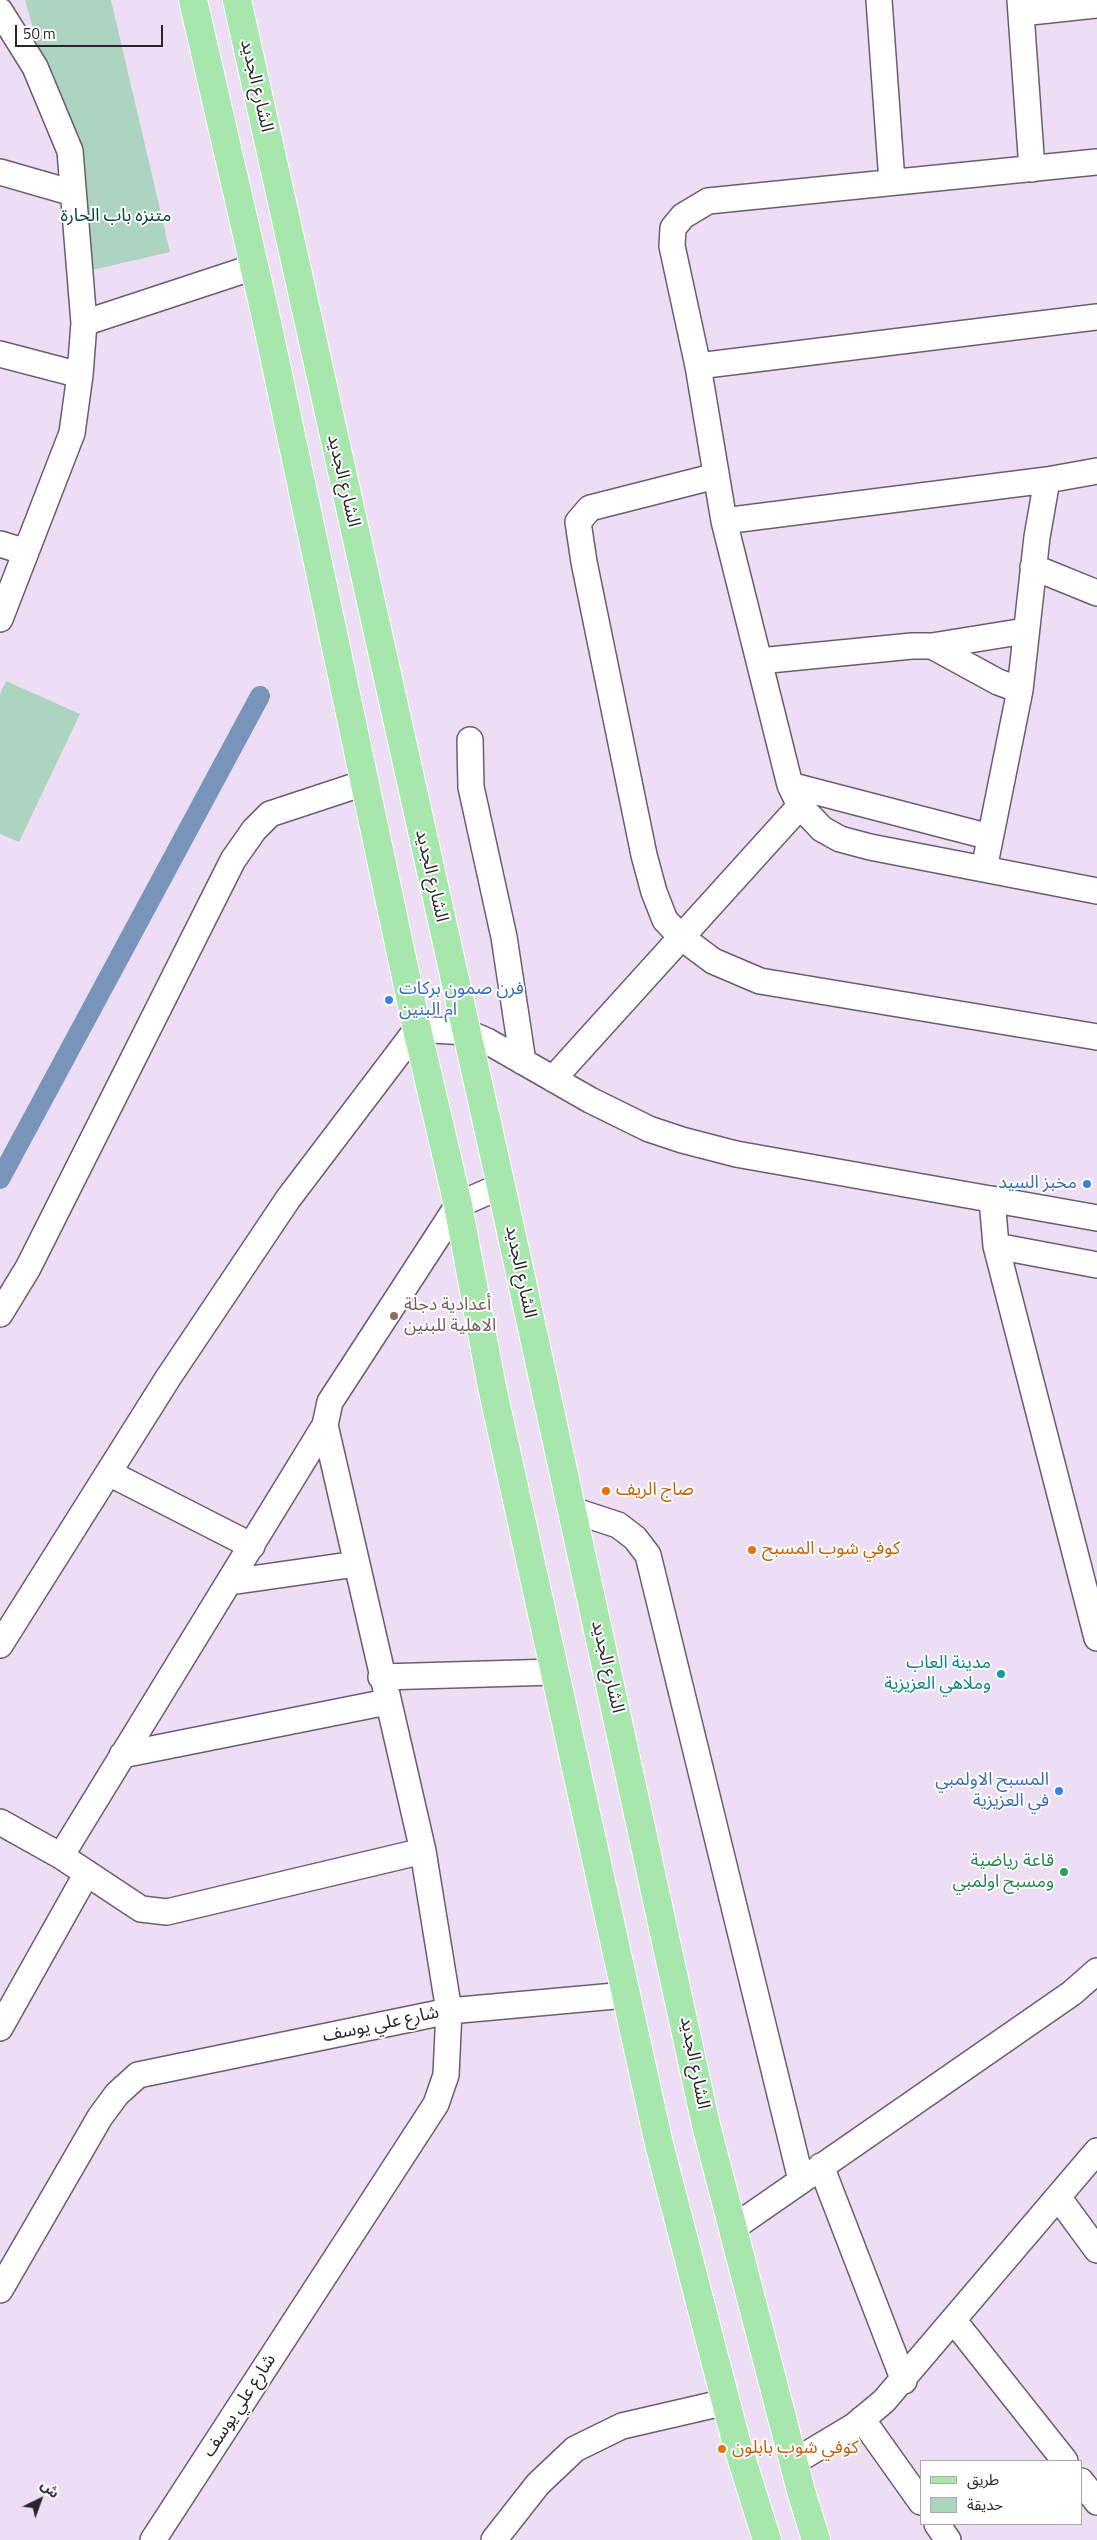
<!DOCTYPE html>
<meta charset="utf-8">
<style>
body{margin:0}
#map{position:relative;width:1097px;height:2540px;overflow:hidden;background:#eddef5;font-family:"Titillium Web","Noto Sans Arabic",sans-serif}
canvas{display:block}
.legend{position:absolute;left:920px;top:2460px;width:162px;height:65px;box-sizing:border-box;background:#fff;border:1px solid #aaa7ab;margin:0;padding:6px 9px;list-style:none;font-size:15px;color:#2a242d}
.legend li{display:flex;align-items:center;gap:10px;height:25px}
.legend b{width:25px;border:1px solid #aaa7ab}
.north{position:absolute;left:15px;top:2475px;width:50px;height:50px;-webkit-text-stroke:4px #fff;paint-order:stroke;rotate:42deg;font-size:14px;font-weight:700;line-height:20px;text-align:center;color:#2a242d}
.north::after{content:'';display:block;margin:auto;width:18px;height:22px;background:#2a242d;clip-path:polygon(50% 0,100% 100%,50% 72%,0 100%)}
.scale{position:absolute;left:15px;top:25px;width:148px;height:22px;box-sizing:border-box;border:2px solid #2a242d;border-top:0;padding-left:6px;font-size:15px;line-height:18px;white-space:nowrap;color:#2a242d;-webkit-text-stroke:4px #fff;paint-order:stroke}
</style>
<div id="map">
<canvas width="1097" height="2540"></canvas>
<ul class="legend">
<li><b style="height:6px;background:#a7e7ae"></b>طريق</li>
<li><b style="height:14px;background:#acd4c0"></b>حديقة</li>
</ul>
<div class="north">ش</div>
<div class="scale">50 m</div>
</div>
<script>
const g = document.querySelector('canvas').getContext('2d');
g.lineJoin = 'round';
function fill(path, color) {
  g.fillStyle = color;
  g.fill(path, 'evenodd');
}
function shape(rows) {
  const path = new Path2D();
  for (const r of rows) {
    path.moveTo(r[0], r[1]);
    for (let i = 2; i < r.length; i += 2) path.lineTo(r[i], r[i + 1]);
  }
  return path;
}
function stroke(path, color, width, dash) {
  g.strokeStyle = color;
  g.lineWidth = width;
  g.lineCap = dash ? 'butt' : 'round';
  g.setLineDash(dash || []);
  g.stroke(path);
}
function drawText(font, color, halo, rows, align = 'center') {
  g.font = font + ' "Titillium Web","Noto Sans Arabic",sans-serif';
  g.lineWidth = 4;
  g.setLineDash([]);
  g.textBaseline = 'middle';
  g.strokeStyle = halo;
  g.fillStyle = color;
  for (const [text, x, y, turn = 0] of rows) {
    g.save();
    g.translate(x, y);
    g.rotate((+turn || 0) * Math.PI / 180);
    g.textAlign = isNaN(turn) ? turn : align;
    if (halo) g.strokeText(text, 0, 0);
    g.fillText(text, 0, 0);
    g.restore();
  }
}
fill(shape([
 [25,0,111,0,170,252,79,273,56,110],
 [6,681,80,714,19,842,0,834,0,694]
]), '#acd4c0');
stroke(shape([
 [0,1179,260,696]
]), '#7894bb', 20);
const minor = shape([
 [879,0,892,182],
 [1020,0,1032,169],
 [0,11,35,67,70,151,84,323],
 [1021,13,1097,5],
 [1097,162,708,201,683,216,673,228,672,246,698,366,1097,317],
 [0,172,73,193],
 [0,354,80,375],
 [698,366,724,521,790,785,800,806,822,829,840,839,870,847,1097,891],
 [716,476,590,508,578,522,584,562,644,855,654,892,665,920,681,937,713,961,760,981,1097,1037],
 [724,521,1047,480,1097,471],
 [0,544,26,552],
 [1033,567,1097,593],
 [0,619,72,433,80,375,84,323,254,267],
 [932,646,1025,631],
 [759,661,912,646,932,646,998,682,1020,690,984,869],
 [1020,690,1037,537,1047,480],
 [470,740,471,787,504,937,523,1062],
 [790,785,990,837],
 [553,1079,800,806],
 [992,1199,996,1246,1097,1638],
 [996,1246,1097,1265],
 [0,1314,28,1268,233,860,254,830,270,814,364,783],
 [109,1473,252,1546],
 [572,1510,618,1525,635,1538,648,1555,801,2180],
 [230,1582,356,1564],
 [0,1645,168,1378,288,1199,417,1029,466,1032,487,1041,590,1100,649,1129,682,1140,736,1154,1097,1218],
 [381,1677,555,1672],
 [122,1755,387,1702],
 [0,1822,61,1856,141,1909,167,1912,423,1851,449,2011,626,1995],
 [423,1851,325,1425,330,1402,458,1205,501,1186],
 [61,1856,325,1425],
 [0,2028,87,1873],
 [821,2166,904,2381],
 [1058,2197,1097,2250],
 [733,2228,1072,1993,1097,1971],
 [0,2290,100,2117,117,2094,138,2075,449,2011,446,2075,436,2104,153,2540],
 [954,2321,1065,2461],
 [862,2419,921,2502],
 [794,2462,854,2426,884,2401,1097,2151],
 [1081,2481,1097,2502],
 [937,2524,948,2540],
 [494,2540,538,2484,575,2449,622,2426,726,2402]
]);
const major = shape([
 [193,0,265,313,417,1029,458,1205,492,1387,659,2144,736,2441,767,2540],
 [237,0,501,1186,706,2125,801,2491,816,2540]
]);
stroke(minor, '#6b5d71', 28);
stroke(major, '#fff', 30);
stroke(minor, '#fff', 25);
stroke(major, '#a7e7ae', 28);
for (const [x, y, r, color] of [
 [389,1000,5,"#3f7fe0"],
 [1087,1184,5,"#3f7fe0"],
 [394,1316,5,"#8d6e63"],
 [606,1491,5,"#e8710a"],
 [752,1550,5,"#e8710a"],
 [1001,1674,5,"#0f9aa8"],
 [1059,1791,5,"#3f7fe0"],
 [1064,1872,5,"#2e9e5b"],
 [722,2449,5,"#e8710a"]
]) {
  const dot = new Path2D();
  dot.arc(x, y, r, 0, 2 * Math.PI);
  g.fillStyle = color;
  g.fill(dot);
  stroke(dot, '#fff', 2);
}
drawText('18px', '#2a242d', '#fff', [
 ["الشارع الجديد",256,86,77],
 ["الشارع الجديد",343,481,77],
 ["الشارع الجديد",431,876,77],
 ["الشارع الجديد",520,1272,78],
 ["الشارع الجديد",607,1667,77],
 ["شارع علي يوسف",381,2025,-12],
 ["الشارع الجديد",694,2063,79],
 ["شارع علي يوسف",240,2406,-57]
]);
drawText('18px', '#004830', '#fff', [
 ["متنزه باب الحارة",116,217]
]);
drawText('18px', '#366cbe', '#fff', [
 ["فرن صمون بركات",399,990,"left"],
 ["ام البنين",399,1011,"left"],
 ["مخبز السيد",1077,1184],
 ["المسبح الاولمبي",1049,1781],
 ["في العزيزية",1049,1802]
], 'right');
drawText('18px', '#785e54', '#fff', [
 ["أعدادية دجلة",404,1306],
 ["الاهلية للبنين",404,1327]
], 'left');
drawText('18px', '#c56008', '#fff', [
 ["صاج الريف",616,1491],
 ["كوفي شوب المسبح",762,1550],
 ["كوفي شوب بابلون",732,2449]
], 'left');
drawText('18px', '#0d838f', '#fff', [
 ["مدينة العاب",991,1664],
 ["وملاهي العزيزية",991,1685]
], 'right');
drawText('18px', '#27864d', '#fff', [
 ["قاعة رياضية",1054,1862],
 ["ومسبح اولمبي",1054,1883]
], 'right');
</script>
